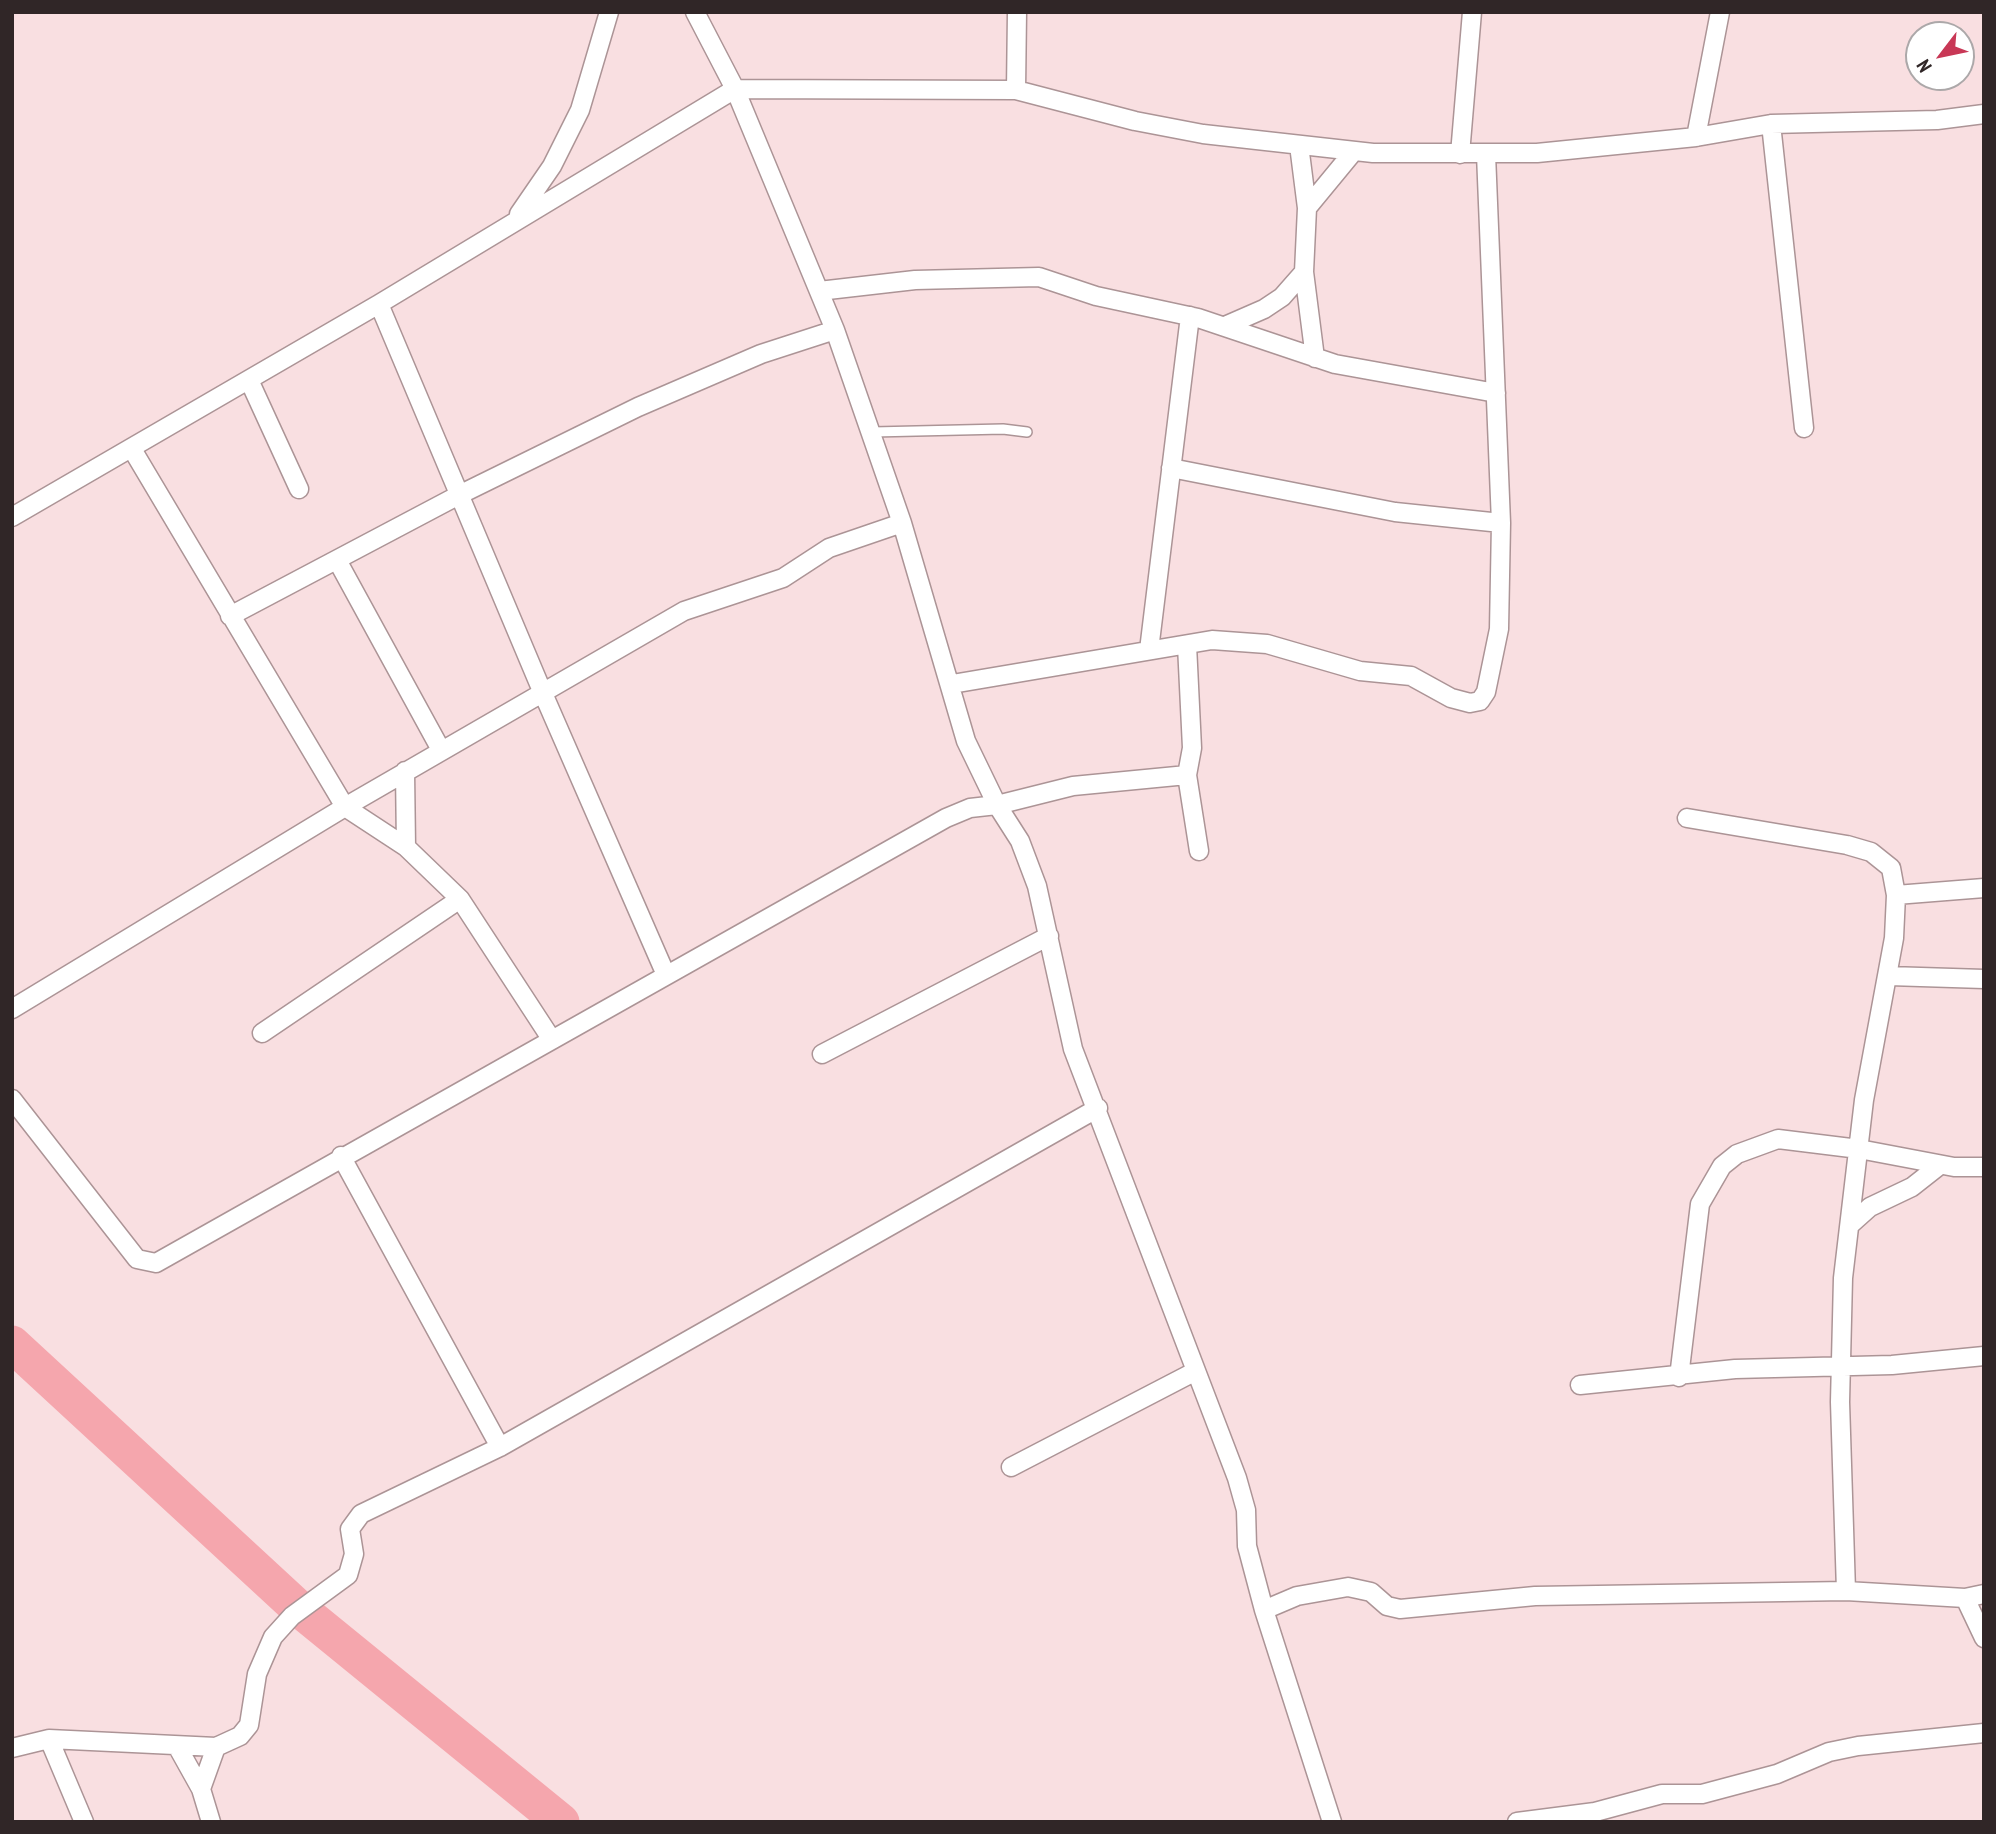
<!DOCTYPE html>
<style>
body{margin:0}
#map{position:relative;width:1996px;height:1834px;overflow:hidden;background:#f9dfe1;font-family:"PT Sans Narrow",sans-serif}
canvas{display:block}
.frame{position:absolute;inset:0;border:14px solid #302627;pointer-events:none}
.north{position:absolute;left:1905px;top:21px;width:70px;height:70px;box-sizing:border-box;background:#fff;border:2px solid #aca8a9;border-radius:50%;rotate:238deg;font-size:19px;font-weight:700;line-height:28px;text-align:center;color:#302627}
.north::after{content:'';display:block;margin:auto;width:24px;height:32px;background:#c83856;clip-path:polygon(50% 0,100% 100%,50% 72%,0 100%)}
</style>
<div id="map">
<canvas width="1996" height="1834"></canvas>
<div class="frame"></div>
<div class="north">N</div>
</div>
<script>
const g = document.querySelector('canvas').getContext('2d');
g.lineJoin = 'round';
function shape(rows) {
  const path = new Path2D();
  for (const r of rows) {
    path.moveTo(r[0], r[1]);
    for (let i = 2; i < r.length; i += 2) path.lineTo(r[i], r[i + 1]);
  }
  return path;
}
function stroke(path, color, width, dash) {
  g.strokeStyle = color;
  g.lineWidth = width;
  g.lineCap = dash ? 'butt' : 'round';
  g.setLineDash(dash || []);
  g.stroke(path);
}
stroke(shape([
 [12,1344,297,1607,561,1822]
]), '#f5a6ad', 37);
const service = shape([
 [873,432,1003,429,1027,432]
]);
const minor = shape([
 [695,12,735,89,835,330,902,523,966,741,997,805,1020,841,1037,886,1073,1049,1237,1478,1246,1510,1247,1546,1264,1610,1332,1822],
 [1016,90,1017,12],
 [1771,124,1804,428],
 [1696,137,1720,12],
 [1299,145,1307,208,1304,272,1315,358],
 [1460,154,1472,12],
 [1307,208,1354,151],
 [519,214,552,166,580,110,609,12],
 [819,291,915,280,1039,277,1096,296,1198,318,1335,364,1496,393],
 [379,304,542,691,666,975],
 [1225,326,1264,309,1282,297,1304,272],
 [249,380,299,489],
 [132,449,345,807,406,847,460,899,552,1040],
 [1171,468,1395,512,1501,523],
 [12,517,379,304,735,89,1016,90,1135,121,1203,134,1373,153,1537,153,1696,137,1771,124,1937,120,1984,114],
 [337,560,441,750],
 [230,616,459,495,638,407,761,354,835,330],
 [1187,645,1192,748,1187,775,1199,851],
 [1149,650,1190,316],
 [952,684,1212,640,1267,644,1360,671,1411,676,1451,698,1470,703,1480,701,1486,692,1499,629,1501,523,1486,154],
 [405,771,406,847],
 [1687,818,1847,845,1871,852,1891,868,1896,895,1894,938,1864,1100,1843,1278,1840,1402,1846,1591],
 [1896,895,1984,888],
 [1889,976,1984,979],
 [12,1009,345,807,684,611,783,578,829,548,902,523],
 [262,1033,460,899],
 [822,1054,1049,936],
 [12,1099,137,1259,156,1263,946,818,970,808,997,805,1073,786,1187,775],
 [341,1156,500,1447],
 [1851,1224,1870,1207,1912,1187,1940,1165],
 [1679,1377,1700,1204,1722,1166,1737,1154,1778,1139,1859,1149,1954,1167,1984,1167],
 [1580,1385,1735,1369,1892,1365,1984,1356],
 [1011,1467,1194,1372],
 [1965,1598,1984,1638],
 [1264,1610,1297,1596,1348,1587,1371,1592,1387,1606,1400,1609,1535,1596,1846,1591,1965,1598,1984,1594],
 [49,1739,84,1822],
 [177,1746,201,1789,211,1822],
 [12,1748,49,1739,216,1747,240,1736,249,1725,257,1674,273,1637,292,1616,348,1575,354,1554,350,1529,361,1514,500,1447,1098,1108],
 [201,1789,216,1747],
 [1517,1822,1595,1812,1662,1794,1702,1794,1777,1774,1829,1752,1858,1746,1984,1733]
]);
stroke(service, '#ac9496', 12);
stroke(minor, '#ac9496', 21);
stroke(service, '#fff', 9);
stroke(minor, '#fff', 18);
</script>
